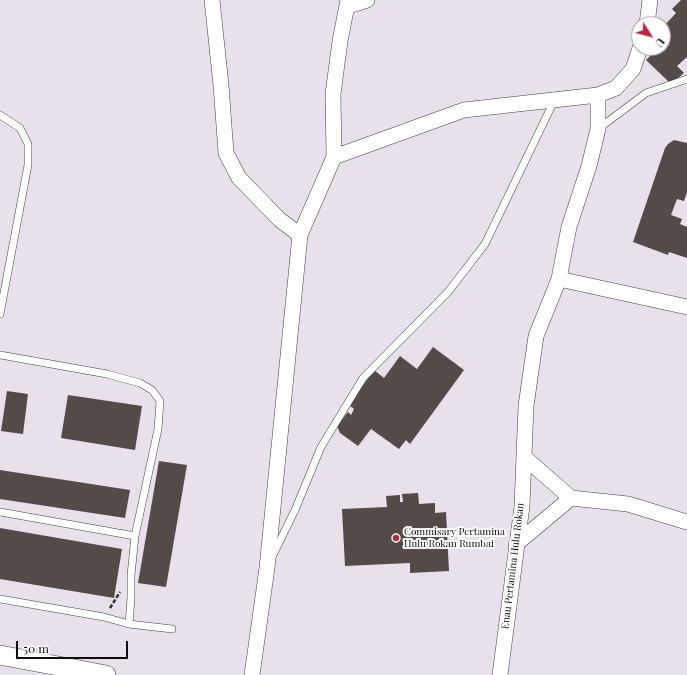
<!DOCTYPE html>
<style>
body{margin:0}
#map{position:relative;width:687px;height:675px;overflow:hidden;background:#fef8eb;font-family:"Playfair Display",serif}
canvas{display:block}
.north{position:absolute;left:631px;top:16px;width:40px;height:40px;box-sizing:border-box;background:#fff;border:1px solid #9e9e9e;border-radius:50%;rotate:126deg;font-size:11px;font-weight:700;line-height:16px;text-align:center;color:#0c0c0c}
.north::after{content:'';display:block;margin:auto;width:14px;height:18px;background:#b72841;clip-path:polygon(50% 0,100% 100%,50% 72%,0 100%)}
.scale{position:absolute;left:16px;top:641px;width:112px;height:18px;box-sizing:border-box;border:2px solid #0c0c0c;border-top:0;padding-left:5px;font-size:12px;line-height:14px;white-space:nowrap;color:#0c0c0c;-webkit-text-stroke:3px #fff;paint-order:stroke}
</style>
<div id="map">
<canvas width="687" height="675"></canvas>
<div class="north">U</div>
<div class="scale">50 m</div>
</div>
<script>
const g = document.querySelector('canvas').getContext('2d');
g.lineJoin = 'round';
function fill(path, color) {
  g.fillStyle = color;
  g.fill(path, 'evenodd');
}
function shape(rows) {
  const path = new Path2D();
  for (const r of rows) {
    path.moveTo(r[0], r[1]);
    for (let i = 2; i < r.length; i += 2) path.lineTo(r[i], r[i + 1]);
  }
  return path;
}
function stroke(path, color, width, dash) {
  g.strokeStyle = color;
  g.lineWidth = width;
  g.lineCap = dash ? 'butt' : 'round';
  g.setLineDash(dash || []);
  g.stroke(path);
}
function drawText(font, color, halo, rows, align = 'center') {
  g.font = font + ' "Playfair Display",serif';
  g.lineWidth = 4;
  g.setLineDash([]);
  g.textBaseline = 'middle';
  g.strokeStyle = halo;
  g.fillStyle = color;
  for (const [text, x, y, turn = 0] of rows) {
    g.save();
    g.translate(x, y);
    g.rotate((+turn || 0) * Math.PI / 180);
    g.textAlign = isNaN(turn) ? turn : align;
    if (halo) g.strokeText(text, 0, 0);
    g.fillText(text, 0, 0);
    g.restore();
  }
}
fill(shape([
 [0,0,687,0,687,675,0,675],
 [639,24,663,24,663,48,639,48]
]), '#e8e0ea');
fill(shape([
 [681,0,687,0,687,57,677,66,684,73,671,84,646,60,658,48,663,48,663,43,668,38,663,31,663,27,676,13,672,9],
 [674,140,687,143,687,192,684,201,677,199,671,215,682,219,680,224,687,227,687,258,669,252,668,255,633,242,665,148,668,144],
 [433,347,464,370,410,444,406,440,399,449,371,429,358,446,340,433,337,426,348,412,351,415,354,409,349,405,374,370,384,378,400,356,417,369],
 [7,391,28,394,23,434,1,431],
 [68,395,142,406,135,450,61,438],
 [159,461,187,465,166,587,138,583],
 [0,470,130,490,125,518,0,499],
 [418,493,419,504,435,503,435,513,446,512,449,571,410,573,410,563,345,566,342,509,387,507,386,496,400,495,400,502,403,502,402,494],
 [0,528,122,549,114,598,0,579]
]), '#544b48');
const service = shape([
 [0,115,20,128,28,144,28,165,0,314],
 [598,129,646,93,687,79],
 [0,355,107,374,140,383,152,390,160,401,158,429,135,536,131,575,131,598,129,624],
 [0,512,135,536],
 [273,555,295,510,321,447,363,378,448,292,485,244,554,101],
 [0,599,104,617,129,624,172,629]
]);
const minor = shape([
 [212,0,221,85,226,153,239,178,280,220,300,235],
 [348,6,367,0],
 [647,24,650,0],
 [334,157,464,110,598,95,616,88,633,69,640,48],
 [559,279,569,227,589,166,598,129,598,95],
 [524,457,571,498],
 [571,498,628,504,687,522],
 [516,544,571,498],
 [252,675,267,568,300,235,334,157,333,94,340,41,348,0],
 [500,675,522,506,526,406,536,336,559,279,687,307]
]);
const tertiary = shape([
 [0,655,106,675]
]);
stroke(service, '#3f3f3f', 8);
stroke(minor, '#3f3f3f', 16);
stroke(tertiary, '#3f3f3f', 20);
stroke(shape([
 [110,608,120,592]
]), '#2e2e2e', 2.5, [4, 2]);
stroke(service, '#fff', 7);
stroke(minor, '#fff', 15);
stroke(tertiary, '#fff', 19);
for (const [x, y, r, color] of [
 [396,538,4,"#b72841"]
]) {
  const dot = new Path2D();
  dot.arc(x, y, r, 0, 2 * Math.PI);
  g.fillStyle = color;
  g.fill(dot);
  stroke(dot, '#fff', 1.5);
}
drawText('10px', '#0c0c0c', '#fff', [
 ["Commisary Pertamina",404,532],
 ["Hulu Rokan Rumbai",404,544]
], 'left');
drawText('10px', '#0c0c0c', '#fff', [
 ["Enau Pertamina Hulu Rokan",513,566,-83]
]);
</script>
